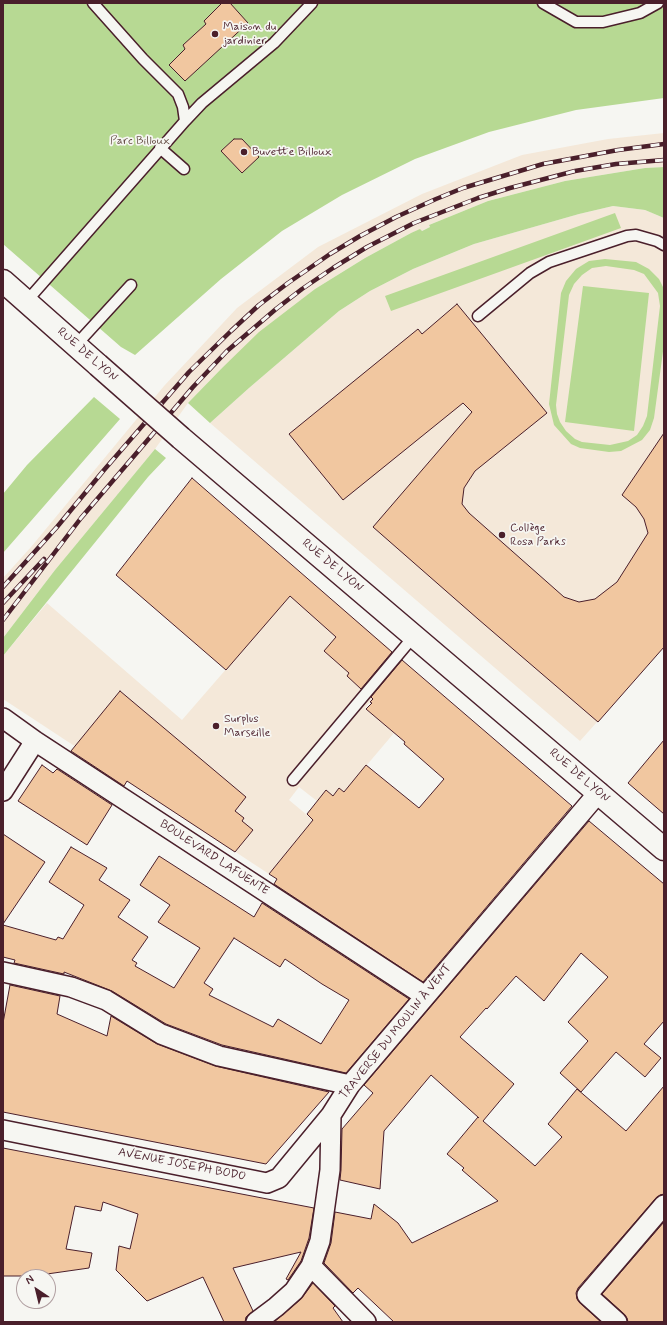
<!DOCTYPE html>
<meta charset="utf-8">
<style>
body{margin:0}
#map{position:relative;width:667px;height:1325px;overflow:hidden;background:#f6f6f2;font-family:Mynerve,sans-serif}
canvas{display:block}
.frame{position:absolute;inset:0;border:4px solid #4a1f2b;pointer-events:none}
.north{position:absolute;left:16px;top:1269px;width:40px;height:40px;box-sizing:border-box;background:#f6f6f2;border:1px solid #b1a0a2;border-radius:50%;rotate:325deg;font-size:11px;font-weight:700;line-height:16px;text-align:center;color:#4a1f2b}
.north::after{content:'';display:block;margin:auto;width:14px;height:18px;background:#4a1f2b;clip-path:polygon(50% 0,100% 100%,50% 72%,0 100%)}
</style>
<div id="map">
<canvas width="667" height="1325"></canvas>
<div class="frame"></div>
<div class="north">N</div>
</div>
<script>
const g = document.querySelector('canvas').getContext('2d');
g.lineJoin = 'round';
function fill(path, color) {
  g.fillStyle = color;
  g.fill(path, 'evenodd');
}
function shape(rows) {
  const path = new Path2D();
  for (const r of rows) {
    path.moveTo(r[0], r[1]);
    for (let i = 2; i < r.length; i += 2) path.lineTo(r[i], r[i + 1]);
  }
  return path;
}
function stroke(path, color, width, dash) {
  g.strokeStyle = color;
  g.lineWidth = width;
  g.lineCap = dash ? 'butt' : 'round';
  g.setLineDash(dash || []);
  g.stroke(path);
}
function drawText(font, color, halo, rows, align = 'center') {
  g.font = font + ' Mynerve,sans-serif';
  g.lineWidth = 3.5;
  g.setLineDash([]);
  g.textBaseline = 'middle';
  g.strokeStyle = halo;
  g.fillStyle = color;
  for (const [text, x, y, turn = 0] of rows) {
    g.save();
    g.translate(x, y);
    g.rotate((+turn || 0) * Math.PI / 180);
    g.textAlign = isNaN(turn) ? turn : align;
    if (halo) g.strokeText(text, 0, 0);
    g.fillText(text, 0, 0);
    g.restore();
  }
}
fill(shape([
 [664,133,664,167,645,168,565,181,488,201,429,225,430,227,421,231,411,233,365,258,315,289,221,369,188,403,155,449,55,570,3,638,3,578,31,547,164,386,237,308,318,247,422,194,522,155,608,139],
 [613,206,645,210,664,218,664,647,580,741,210,423,249,388,339,311,370,291,413,269,474,244,579,214],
 [306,577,405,662,365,708,394,733,344,792,339,788,333,796,326,790,317,801,299,787,289,800,313,820,269,874,3,699,3,656,47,603,182,720]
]), '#f4e8d9');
fill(shape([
 [3,3,664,3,664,98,576,110,489,132,415,159,342,195,282,231,221,279,135,355,121,347,3,244],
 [664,167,664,218,645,210,613,206,579,214,474,244,413,269,370,291,339,311,249,388,210,423,188,403,221,369,259,332,315,289,365,258,411,233,420,229,422,231,430,227,429,225,488,201,565,181,645,168],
 [615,213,621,228,391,311,385,296],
 [605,259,636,262,649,269,659,279,664,289,664,344,654,418,650,430,642,440,621,451,609,452,580,448,571,444,554,425,549,404,561,293,566,281,576,269,589,261],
 [606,266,634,270,644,274,658,293,660,306,647,416,643,426,637,435,628,441,610,445,582,442,575,439,566,431,560,422,557,414,556,405,569,295,574,284,582,275,592,268],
 [583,286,649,293,634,431,565,422],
 [94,397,120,419,3,553,3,494,27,465],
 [155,449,166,458,148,477,3,656,3,638,55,570]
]), '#b7d993');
const building = shape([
 [222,3,230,3,248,23,185,81,169,65,185,49,183,45,206,24,204,21,222,3],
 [234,139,242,139,259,157,242,173,221,151,234,139],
 [457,304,547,413,475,471,464,488,462,504,469,513,564,597,579,602,595,599,617,582,648,533,644,519,636,507,622,495,664,433,664,647,598,722,478,619,373,527,472,412,463,403,343,500,289,434,418,329,422,334,457,304],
 [192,478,392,652,361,689,347,676,349,673,324,651,336,637,290,596,226,670,116,575,192,478],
 [402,660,572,806,423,982,274,884,277,879,269,874,313,820,307,814,326,790,333,796,339,788,344,792,366,765,419,808,444,779,404,744,405,742,366,709,372,703,370,702,373,699,371,697,402,660],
 [120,691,246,797,235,811,244,818,242,821,253,830,235,852,127,781,124,786,71,751,120,691],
 [664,740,664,814,628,783,664,740],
 [42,765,53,773,57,769,112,805,87,845,18,801,42,765],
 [589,821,664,884,664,1021,644,1044,661,1058,645,1077,616,1052,581,1092,560,1073,588,1041,568,1022,608,977,581,953,544,1001,516,976,487,1009,486,1008,460,1037,514,1084,483,1121,535,1166,562,1137,548,1124,577,1089,626,1131,664,1086,664,1194,660,1195,656,1198,578,1288,576,1293,577,1299,580,1303,601,1322,394,1322,358,1288,353,1293,324,1263,331,1243,335,1212,371,1219,374,1204,398,1223,412,1243,498,1201,462,1170,464,1168,447,1154,478,1117,479,1118,431,1075,384,1131,380,1189,340,1180,341,1170,342,1129,373,1093,364,1085,589,821],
 [3,834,45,862,3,924,3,834],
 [71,847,107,868,99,880,130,900,118,917,148,937,132,960,137,963,135,966,174,988,200,948,158,922,170,905,140,885,159,856,254,917,262,903,409,999,346,1073,222,1045,166,1024,112,991,64,972,64,974,14,963,15,960,3,957,3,925,56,940,58,937,63,939,84,905,49,882,71,847],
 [234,938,280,967,285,959,322,984,349,1000,321,1044,278,1019,273,1027,209,995,213,989,204,983,234,938],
 [10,985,60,996,57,1014,107,1036,111,1016,157,1044,215,1066,329,1092,266,1164,3,1112,3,1023,10,985],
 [3,1148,314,1208,309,1238,301,1261,288,1280,286,1279,301,1252,233,1268,253,1311,246,1317,245,1322,224,1322,203,1277,147,1301,116,1270,119,1246,130,1249,138,1214,103,1202,101,1211,75,1206,66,1249,92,1253,89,1268,33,1276,3,1276,3,1148],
 [664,1222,664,1322,628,1322,627,1318,624,1314,602,1294,664,1222],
 [313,1283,335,1306,333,1308,343,1322,274,1322,301,1299,313,1283]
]);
fill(building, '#f1c7a0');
stroke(building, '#4a1f2b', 1);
const lane = shape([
 [543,3,576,22,603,22,640,13,658,3],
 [185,121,202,103,274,43,312,3],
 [160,148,184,169],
 [26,302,185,121,183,107,178,94,143,59,93,3],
 [478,316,530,273,549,262,627,236,636,235,657,241,664,245],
 [76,345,131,285],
 [293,780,414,636]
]);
const street = shape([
 [3,718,35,741,425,996],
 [3,791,35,741],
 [3,972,71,987,106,1000,161,1034,219,1056,350,1085],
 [3,1130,267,1183,279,1178,331,1115],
 [311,1266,366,1322],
 [256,1322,276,1307,294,1291,311,1266,320,1241,330,1170,331,1115,350,1085,599,792],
 [617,1322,587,1295,664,1205]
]);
const secondary = shape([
 [3,281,98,365],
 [181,438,664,849]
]);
stroke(lane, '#4a1f2b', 13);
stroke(street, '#4a1f2b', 22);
stroke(secondary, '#4a1f2b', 25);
stroke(lane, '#f6f6f2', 10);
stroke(street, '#f6f6f2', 19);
stroke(secondary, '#f6f6f2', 22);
const rail = shape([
 [3,587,57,527,104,470,189,372,231,331,259,305,288,283,330,254,360,236,396,217,436,199,463,188,543,164,618,150,664,144],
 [3,603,44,559],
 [3,620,81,518,193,387,227,351,276,309,302,289,333,268,367,247,414,223,478,198,510,188,575,171,616,164,664,160]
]);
stroke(rail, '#4a1f2b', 4.5);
stroke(rail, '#f6f6f2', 3, [9]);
const secondaryBridge = shape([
 [98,365,181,438]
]);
stroke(secondaryBridge, '#4a1f2b', 25, []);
stroke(secondaryBridge, '#f6f6f2', 22);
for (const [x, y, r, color] of [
 [215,34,4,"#4a1f2b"],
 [244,152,4,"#4a1f2b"],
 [502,535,4,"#4a1f2b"],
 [216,726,4,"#4a1f2b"]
]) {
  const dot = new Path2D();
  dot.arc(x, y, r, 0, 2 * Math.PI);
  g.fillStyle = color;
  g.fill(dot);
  stroke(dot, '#f6f6f2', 1.5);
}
drawText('12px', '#4a1f2b', '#f6f6f2', [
 ["Maison du",223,27],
 ["jardinier",223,41],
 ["Buvette Billoux",252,152],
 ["Collège",510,528],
 ["Rosa Parks",510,542],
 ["Surplus",224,719],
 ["Marseille",224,733]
], 'left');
drawText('12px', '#654e45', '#f6f6f2', [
 ["Parc Billoux",140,141]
]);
drawText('12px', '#4a1f2b', '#f6f6f2', [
 ["RUE DE LYON",87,355,41],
 ["RUE DE LYON",332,566,40],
 ["RUE DE LYON",579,776,41],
 ["BOULEVARD LAFUENTE",214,858,33],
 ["TRAVERSE DU MOULIN À VENT",396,1032,-51],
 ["AVENUE JOSEPH BODO",182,1165,11]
]);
</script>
